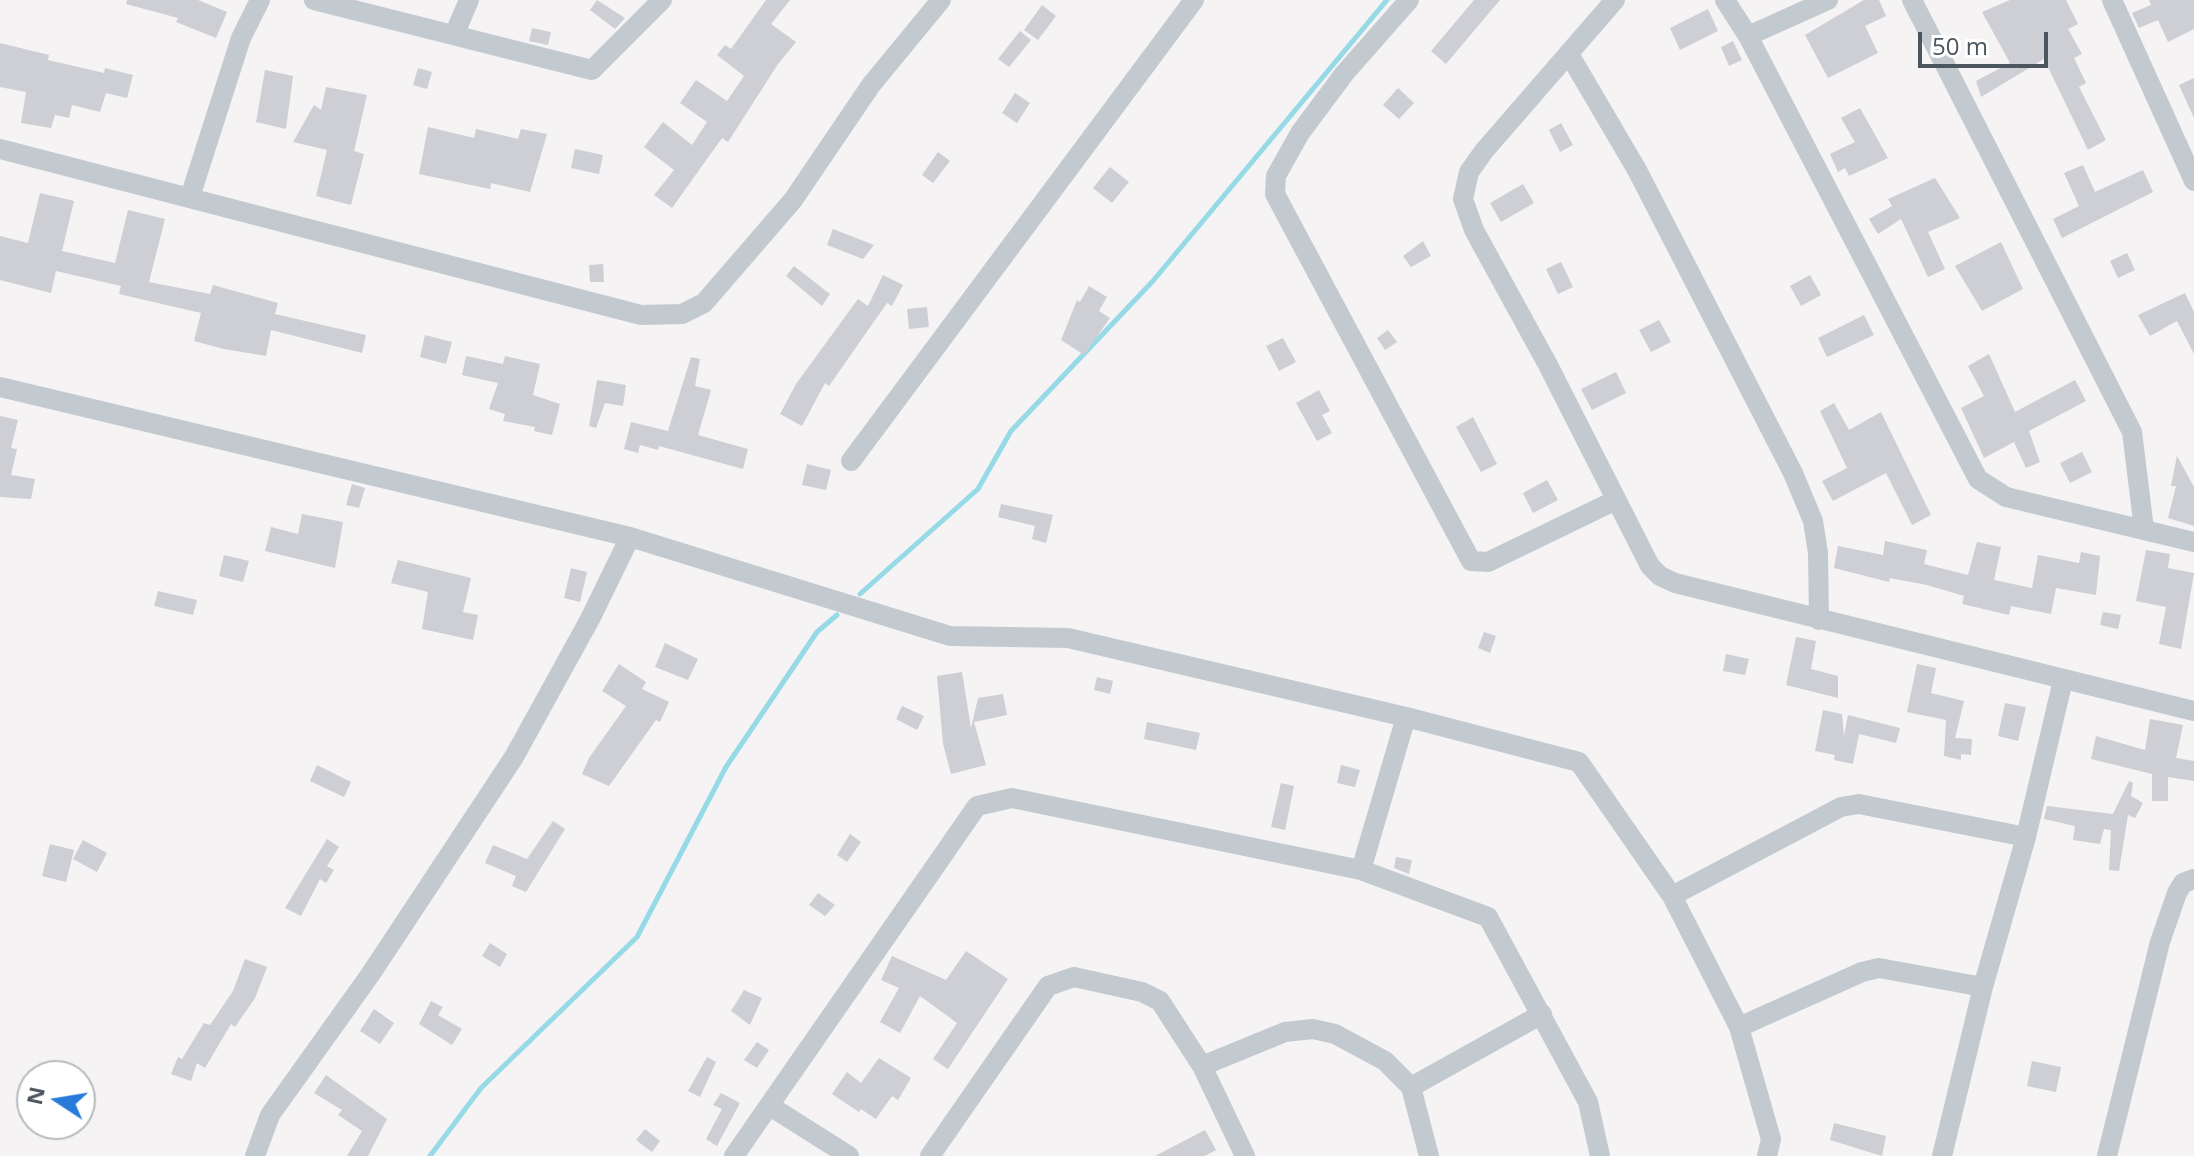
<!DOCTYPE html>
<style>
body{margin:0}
#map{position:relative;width:2194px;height:1156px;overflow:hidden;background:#f5f3f3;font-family:"Open Sans",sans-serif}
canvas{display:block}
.north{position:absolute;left:16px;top:1060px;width:80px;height:80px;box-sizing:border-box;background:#fff;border:2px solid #b7bbbf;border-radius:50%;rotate:282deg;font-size:22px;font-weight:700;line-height:32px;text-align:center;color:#4b565f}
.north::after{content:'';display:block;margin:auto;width:28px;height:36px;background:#287bda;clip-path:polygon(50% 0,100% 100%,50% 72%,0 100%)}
.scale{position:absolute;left:1918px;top:32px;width:130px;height:36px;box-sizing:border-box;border:4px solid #4b565f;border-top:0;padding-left:10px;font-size:24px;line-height:28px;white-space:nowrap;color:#4b565f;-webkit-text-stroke:6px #fff;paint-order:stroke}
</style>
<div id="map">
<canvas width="2194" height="1156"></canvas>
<div class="north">N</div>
<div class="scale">50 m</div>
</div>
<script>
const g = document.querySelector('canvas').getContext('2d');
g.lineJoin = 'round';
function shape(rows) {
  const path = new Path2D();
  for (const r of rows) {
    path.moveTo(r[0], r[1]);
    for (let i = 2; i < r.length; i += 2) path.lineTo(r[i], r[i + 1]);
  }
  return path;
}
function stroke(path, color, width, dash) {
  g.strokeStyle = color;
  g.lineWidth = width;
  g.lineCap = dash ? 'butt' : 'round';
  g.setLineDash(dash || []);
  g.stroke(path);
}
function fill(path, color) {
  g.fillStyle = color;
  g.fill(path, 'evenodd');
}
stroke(shape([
 [860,594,978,489,1011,431,1152,282,1387,0],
 [430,1156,481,1088,637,937,726,767,817,632,837,615]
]), '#96d9e7', 5);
fill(shape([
 [127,0,198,0,227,12,216,38,176,22,178,18,126,4],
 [597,0,625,18,615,29,590,10],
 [766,0,790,0,771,24,796,42,778,64,728,142,722,138,672,208,654,195,674,170,644,147,663,122,692,145,707,122,680,103,696,80,727,101,744,76,717,55,725,45,731,49],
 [1474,0,1500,0,1446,64,1431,51],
 [1864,0,1879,0,1886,16,1865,26,1878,53,1828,78,1805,35],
 [2010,0,2066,0,2078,24,2068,29,2082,54,2074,58,2086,83,2079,87,2106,140,2088,150,2044,59,1981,97,1976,81,2010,63,1982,12],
 [2149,0,2194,0,2194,29,2168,42,2158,20,2139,28,2132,13,2151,5],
 [1042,5,1056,16,1038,40,1024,30],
 [1708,9,1718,31,1680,50,1670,28],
 [532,28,551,32,548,45,529,41],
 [1020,31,1031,40,1009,67,998,59],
 [1733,41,1742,60,1729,66,1721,47],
 [0,43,49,55,48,60,104,73,105,68,133,75,127,98,106,93,100,112,72,105,69,118,55,115,51,128,21,123,26,92,0,87],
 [418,68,432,72,427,89,413,85],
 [265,70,293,76,286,129,256,122],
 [2194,78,2194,118,2179,85],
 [326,87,367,95,354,151,364,154,351,205,316,196,327,150,293,142,314,105,321,110],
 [1398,88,1414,103,1399,119,1383,105],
 [1015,93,1030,103,1017,123,1002,113],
 [1860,108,1888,158,1849,176,1845,168,1838,172,1830,154,1855,142,1841,118],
 [1561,123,1573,145,1560,152,1549,130],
 [428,127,474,138,476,129,518,139,521,129,547,134,530,192,491,183,490,189,419,174],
 [575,149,603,155,599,174,571,168],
 [938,152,950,161,933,183,922,175],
 [2083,165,2095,192,2143,170,2153,192,2062,238,2053,219,2079,206,2064,173],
 [1110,167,1129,182,1112,203,1093,188],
 [1935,178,1960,218,1928,232,1945,269,1928,277,1901,219,1878,234,1869,219,1892,206,1888,199],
 [1523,184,1534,203,1501,222,1490,203],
 [40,193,74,201,62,251,115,263,128,210,165,219,149,282,210,294,213,285,278,303,275,314,366,335,362,353,271,330,266,356,224,349,194,341,201,313,119,294,121,286,56,271,51,293,0,280,0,236,28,243],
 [833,229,874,245,863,259,827,245],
 [1423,241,1431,256,1411,267,1403,256],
 [2001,242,2023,289,1982,311,1955,266],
 [2127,253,2135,270,2118,278,2110,261],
 [1561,262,1573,287,1558,294,1546,269],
 [603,264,604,282,590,282,589,265],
 [794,266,830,294,822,306,786,276],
 [883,275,903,285,892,306,887,303,829,386,825,383,802,426,780,414,796,384,858,299,868,306],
 [1810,275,1821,295,1801,306,1790,286],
 [1089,286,1107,297,1099,311,1110,318,1084,355,1061,340,1077,300,1080,302],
 [2185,293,2194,312,2194,354,2177,321,2150,336,2138,315],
 [927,307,929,327,909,329,907,309],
 [1864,315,1874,335,1827,357,1818,338],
 [1659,320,1671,342,1651,352,1639,330],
 [1388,330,1397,342,1385,350,1377,338],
 [425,335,452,342,446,364,420,357],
 [1283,338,1296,362,1279,371,1266,346],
 [1989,354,2015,412,2075,380,2086,401,2029,431,2040,462,2026,468,2014,442,1984,458,1961,408,1984,396,1968,366],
 [466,356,503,364,505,356,540,364,533,395,560,404,552,435,534,431,535,427,503,421,505,414,489,409,498,383,462,375],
 [691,357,700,359,695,386,711,390,698,435,748,449,743,469,659,446,658,450,640,445,638,453,624,449,631,422,668,431],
 [1616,372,1626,393,1592,410,1581,389],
 [597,380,626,385,623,406,605,403,596,428,589,426],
 [1319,390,1330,411,1322,415,1332,433,1317,441,1296,403],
 [1834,403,1849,430,1881,412,1931,515,1912,525,1886,473,1833,501,1822,481,1847,468,1820,411],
 [0,416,18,420,11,448,17,449,11,475,35,479,31,499,0,497],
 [1473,417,1497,464,1481,472,1456,427],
 [2082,452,2092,472,2070,483,2060,463],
 [2177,456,2194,487,2194,526,2168,518,2176,486,2171,486],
 [807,464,831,470,826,490,802,485],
 [1547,480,1558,500,1533,513,1523,493],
 [352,484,365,488,359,508,346,505],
 [1001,504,1053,515,1046,543,1032,539,1035,526,998,517],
 [302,514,343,522,335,568,265,551,271,527,298,534],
 [1885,541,1927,550,1924,564,1968,575,1977,542,2001,547,1994,580,2032,588,2038,555,2079,563,2081,552,2100,556,2096,595,2056,588,2051,614,2011,606,2009,615,1962,604,1964,596,1927,585,1890,578,1889,582,1834,568,1838,546,1883,555],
 [2146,550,2170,554,2168,568,2194,573,2181,649,2159,644,2166,607,2136,601],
 [224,555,249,561,243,582,219,576],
 [398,560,471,578,463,612,478,615,473,640,422,629,428,592,391,583],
 [571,568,587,572,580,602,564,598],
 [158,591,197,600,193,615,154,606],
 [2103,612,2121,615,2118,629,2100,625],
 [1484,632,1496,636,1490,653,1478,648],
 [1796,637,1816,641,1811,669,1838,676,1838,698,1786,685],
 [665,643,698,659,688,680,655,667],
 [1726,654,1749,659,1745,675,1723,671],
 [619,664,646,682,642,689,669,702,660,722,656,720,609,786,582,774,589,758,626,706,602,691],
 [1917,664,1936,668,1931,693,1964,701,1955,738,1972,739,1971,755,1961,754,1961,760,1944,756,1946,720,1907,712],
 [962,672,971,728,978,698,1003,694,1007,715,974,722,986,765,951,774,943,744,937,676],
 [1097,677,1113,681,1110,694,1094,690],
 [2005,703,2026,707,2018,741,1998,736],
 [902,706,924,716,917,730,896,719],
 [1823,710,1842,714,1844,736,1848,715,1900,728,1896,743,1859,734,1853,764,1834,760,1835,755,1815,751],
 [2150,719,2183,725,2176,758,2194,761,2194,781,2168,777,2168,801,2152,801,2152,774,2091,759,2096,736,2145,750],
 [1147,722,1200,733,1196,750,1144,739],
 [317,765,351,782,344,797,310,781],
 [1341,765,1360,770,1355,787,1337,783],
 [2129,781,2133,783,2131,796,2143,803,2135,818,2128,815,2119,871,2109,870,2111,830,2104,829,2100,844,2073,840,2075,826,2044,819,2047,806,2113,814],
 [1281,783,1294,786,1285,830,1271,827],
 [553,821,565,829,526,892,512,886,516,876,485,863,493,845,527,859],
 [850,834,861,842,847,862,837,855],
 [327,839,339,847,327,866,334,870,326,883,320,879,301,916,285,908],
 [83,840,107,853,97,872,73,859],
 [50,844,74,850,66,882,42,876],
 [1396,857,1412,860,1409,874,1394,868],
 [818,893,835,905,825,916,809,905],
 [490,943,507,954,500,967,482,956],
 [966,951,1008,979,948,1069,933,1059,957,1023,920,996,900,1033,880,1022,899,988,881,980,892,956,946,980],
 [245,959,267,967,255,998,235,1027,231,1024,205,1068,197,1063,191,1081,171,1074,178,1057,182,1059,204,1023,210,1025,233,991],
 [744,990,762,998,750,1025,731,1011],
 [431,1001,443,1007,438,1015,462,1029,452,1045,419,1024],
 [374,1009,394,1023,380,1044,360,1031],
 [757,1042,769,1050,757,1068,744,1060],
 [707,1057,716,1062,700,1097,688,1091],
 [879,1058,911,1078,898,1100,892,1096,876,1119,861,1109,859,1112,832,1094,847,1072,861,1083],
 [2032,1061,2061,1067,2056,1092,2027,1086],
 [326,1075,387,1119,368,1156,347,1156,362,1131,338,1115,342,1110,314,1093],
 [721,1093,740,1103,717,1146,706,1139,722,1109,713,1105],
 [1834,1123,1886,1136,1882,1156,1830,1140],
 [645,1129,660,1141,652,1152,636,1140],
 [1205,1130,1216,1150,1205,1156,1155,1156]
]), '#cdcfd4');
stroke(shape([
 [314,0,592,70,662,0],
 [1409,0,1344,74,1300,133,1276,176,1275,194,1471,561,1488,562,1614,501],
 [1615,0,1484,151,1469,172,1463,199,1474,230,1548,365,1650,566,1660,576,1675,583,2194,711],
 [1725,0,1748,36,1978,479,2006,497,2194,542],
 [1912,0,2132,432,2144,529],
 [2112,0,2194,181],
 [454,35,469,0],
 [1748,36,1828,0],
 [1569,54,1637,170,1793,473,1813,521,1818,553,1819,620],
 [0,149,641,315,682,314,704,303,793,200,871,85,941,0],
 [190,197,241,38,260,0],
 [0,387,630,537,950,636,1068,638,1406,717,1579,762,1672,896,1739,1027,1771,1139,1767,1156],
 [851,461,1194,0],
 [1361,870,1406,717],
 [1672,896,1841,807,1859,804,2026,837],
 [1739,1027,1862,972,1879,968,1983,987],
 [1202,1066,1285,1032,1313,1029,1335,1034,1385,1061,1411,1087,1429,1156],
 [1411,1087,1542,1014],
 [770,1106,849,1156],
 [255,1156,270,1115,370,975,514,757,590,619,630,537],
 [734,1156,977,806,1012,798,1361,870,1488,917,1588,1102,1600,1156],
 [930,1156,1048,986,1074,977,1142,992,1160,1001,1202,1066,1245,1156],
 [1942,1156,1983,987,2026,837,2063,680],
 [2107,1156,2160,942,2177,893,2183,883,2194,879]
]), '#c2cad0', 20);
</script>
